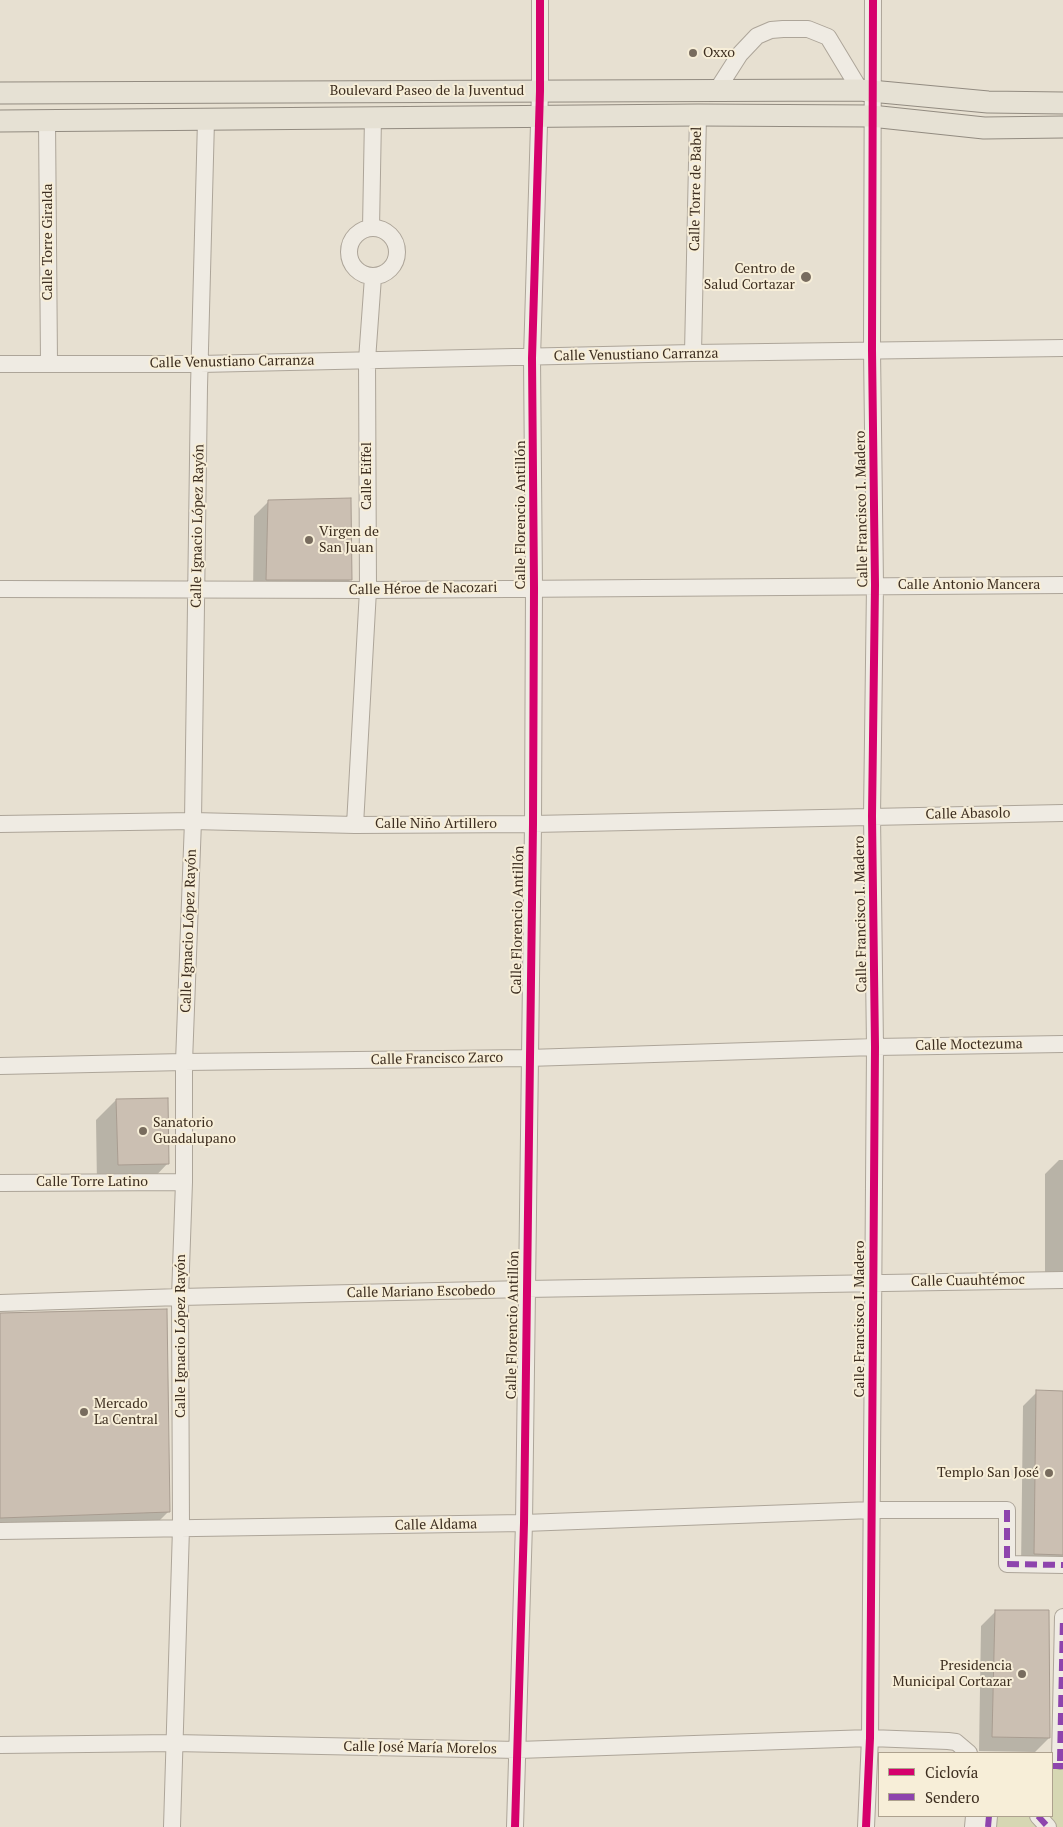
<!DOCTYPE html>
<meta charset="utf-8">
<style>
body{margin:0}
#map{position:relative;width:1063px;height:1827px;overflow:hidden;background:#e7e0d1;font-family:"PT Serif",serif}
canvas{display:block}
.legend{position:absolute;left:878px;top:1752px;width:175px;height:65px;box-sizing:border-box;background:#f7eed8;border:1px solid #ada18e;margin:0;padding:6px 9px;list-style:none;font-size:15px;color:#3d2e20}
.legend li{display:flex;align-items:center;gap:10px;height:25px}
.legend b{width:25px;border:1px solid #ada18e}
</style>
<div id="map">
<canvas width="1063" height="1827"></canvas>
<ul class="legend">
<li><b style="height:6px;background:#d6006c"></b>Ciclovía</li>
<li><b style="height:6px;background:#8e44ad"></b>Sendero</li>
</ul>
</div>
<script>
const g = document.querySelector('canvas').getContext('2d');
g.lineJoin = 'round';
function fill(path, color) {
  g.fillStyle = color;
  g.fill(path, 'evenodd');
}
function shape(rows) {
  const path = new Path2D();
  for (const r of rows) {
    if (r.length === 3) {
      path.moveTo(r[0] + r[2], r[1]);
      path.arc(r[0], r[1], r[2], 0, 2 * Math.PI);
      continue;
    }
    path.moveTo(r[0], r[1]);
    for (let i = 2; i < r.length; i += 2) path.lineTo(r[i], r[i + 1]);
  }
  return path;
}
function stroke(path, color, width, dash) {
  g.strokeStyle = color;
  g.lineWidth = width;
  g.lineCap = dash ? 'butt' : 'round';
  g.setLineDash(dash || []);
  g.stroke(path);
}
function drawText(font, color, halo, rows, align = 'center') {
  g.font = font + ' "PT Serif",serif';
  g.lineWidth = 4;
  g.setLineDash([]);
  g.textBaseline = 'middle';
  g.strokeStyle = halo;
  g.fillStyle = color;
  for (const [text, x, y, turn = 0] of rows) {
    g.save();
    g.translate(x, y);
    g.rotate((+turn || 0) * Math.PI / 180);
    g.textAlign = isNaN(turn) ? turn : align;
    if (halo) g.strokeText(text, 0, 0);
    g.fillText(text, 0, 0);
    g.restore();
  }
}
fill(shape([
 [1052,1766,1063,1766,1063,1827,988,1827,989,1816,1052,1816]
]), '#d6d7b3');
fill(shape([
 [268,502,351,579,337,593,253,593,254,516],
 [116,1100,168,1163,148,1184,97,1185,96,1120],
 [1059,1160,1063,1160,1063,1279,1045,1279,1045,1174],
 [0,1314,169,1511,155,1525,0,1530],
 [1037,1392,1063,1392,1063,1570,1021,1568,1023,1406],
 [995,1612,1049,1738,1035,1752,979,1751,981,1626]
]), '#0003');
const building = shape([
 [351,498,352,580,266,580,268,500,351,498],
 [168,1098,169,1164,118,1165,116,1099,168,1098],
 [167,1309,170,1512,0,1518,0,1313,167,1309],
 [1036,1390,1063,1391,1063,1555,1034,1554,1036,1390],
 [995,1610,1049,1610,1050,1738,992,1737,995,1610]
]);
fill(building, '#cbbfb2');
stroke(building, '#a89c90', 1);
const minor = shape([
 [717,90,740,54,757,36,771,30,783,29,808,29,828,37,860,90],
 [47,120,49,363],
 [373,252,24],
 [371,228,373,117],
 [693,353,698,115],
 [0,364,200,364,693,353,1063,348],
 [0,589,368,590,1063,585],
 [0,824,193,821,355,825,533,824,1063,813],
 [355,825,368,590,367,360,373,277],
 [0,1066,184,1062,528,1058,875,1047,1063,1044],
 [0,1183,184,1182],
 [0,1303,180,1297,526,1289,1063,1280],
 [0,1531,524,1523,872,1510,1007,1510,1007,1564,1063,1565],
 [0,1745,174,1743,518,1750,870,1738,948,1741,956,1742,969,1753],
 [1060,1761,1063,1617],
 [1038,1816,1048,1827],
 [172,1827,181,1528,180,1297,184,1182,184,1062,193,821,199,387,206,120],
 [515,1827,524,1523,533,824,534,588,532,358,540,91,540,0],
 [866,1827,870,1738,875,1047,872,816,875,585,872,350,873,0],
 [973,1827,974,1816],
 [988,1827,989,1816]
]);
const major = shape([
 [0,93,860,90,988,102,1063,103],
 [0,121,698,115,871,116,984,128,1063,127]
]);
stroke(minor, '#ada599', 18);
stroke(major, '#928b80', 23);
stroke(minor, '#efebe3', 16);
stroke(major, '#e6e1d4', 21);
stroke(shape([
 [1007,1510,1007,1564,1063,1565],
 [1060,1761,1063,1617],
 [1052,1766,1063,1766],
 [1038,1816,1048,1827],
 [988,1827,989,1816]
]), '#8e44ad', 6, [12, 6]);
stroke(shape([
 [515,1827,524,1523,533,824,534,588,532,358,540,91,540,0],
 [866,1827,870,1738,875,1047,872,816,875,585,872,350,873,0]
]), '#d6006c', 8);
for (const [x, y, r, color] of [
 [693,53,5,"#786c5e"],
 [806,277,6,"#786c5e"],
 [309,540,5,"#786c5e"],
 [143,1131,5,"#786c5e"],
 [84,1412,5,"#786c5e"],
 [1049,1473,5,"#786c5e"],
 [1022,1674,5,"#786c5e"]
]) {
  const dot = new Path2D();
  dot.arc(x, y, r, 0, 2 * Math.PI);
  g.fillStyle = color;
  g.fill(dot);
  stroke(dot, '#f7eed8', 2);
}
drawText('14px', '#3d2e20', '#f7eed8', [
 ["Oxxo",703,53],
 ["Centro de",795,269,"right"],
 ["Salud Cortazar",795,285,"right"],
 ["Virgen de",319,532],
 ["San Juan",319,548],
 ["Sanatorio",153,1123],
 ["Guadalupano",153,1139],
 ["Mercado",94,1404],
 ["La Central",94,1420],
 ["Templo San José",1039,1473,"right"],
 ["Presidencia",1012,1666,"right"],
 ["Municipal Cortazar",1012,1682,"right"]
], 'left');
drawText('14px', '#3d2e20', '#f7eed8', [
 ["Boulevard Paseo de la Juventud",427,91],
 ["Calle Torre de Babel",696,189,-89],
 ["Calle Torre Giralda",48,242,-90],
 ["Calle Venustiano Carranza",636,355,-1],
 ["Calle Venustiano Carranza",232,362,-1],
 ["Calle Eiffel",367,476,-90],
 ["Calle Francisco I. Madero",862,509,-91],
 ["Calle Florencio Antillón",521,515,-90],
 ["Calle Ignacio López Rayón",198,526,-89],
 ["Calle Antonio Mancera",969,585],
 ["Calle Héroe de Nacozari",423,589,-1],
 ["Calle Abasolo",968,814,-1],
 ["Calle Niño Artillero",436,824],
 ["Calle Francisco I. Madero",861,914,-91],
 ["Calle Florencio Antillón",518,920,-89],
 ["Calle Ignacio López Rayón",189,931,-88],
 ["Calle Moctezuma",969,1045,-1],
 ["Calle Francisco Zarco",437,1059,-1],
 ["Calle Torre Latino",92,1182],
 ["Calle Cuauhtémoc",968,1281,-1],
 ["Calle Mariano Escobedo",421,1292,-1],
 ["Calle Francisco I. Madero",860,1319,-90],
 ["Calle Florencio Antillón",513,1325,-89],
 ["Calle Ignacio López Rayón",181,1336,-90],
 ["Calle Aldama",436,1525,-1],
 ["Calle José María Morelos",420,1748,1]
]);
</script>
